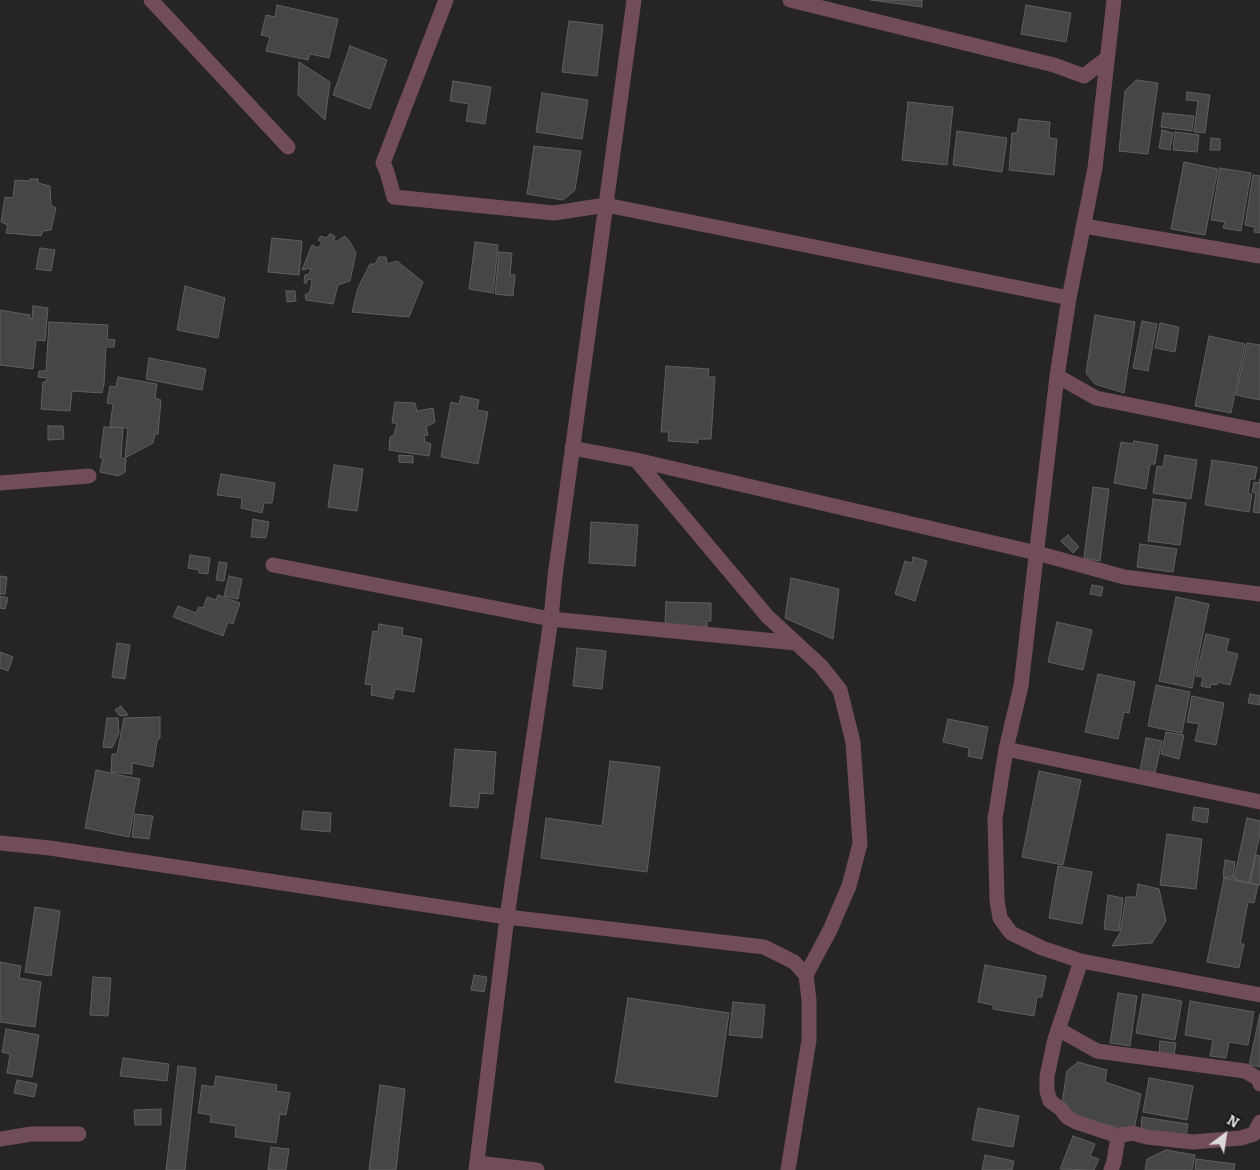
<!DOCTYPE html>
<style>
body{margin:0}
#map{position:relative;width:1260px;height:1170px;overflow:hidden;background:#262426;font-family:Bitter,serif}
canvas{display:block}
.north{position:absolute;left:1200px;top:1110px;width:50px;height:50px;-webkit-text-stroke:4px #1d1b1c;paint-order:stroke;rotate:31deg;font-size:14px;font-weight:700;line-height:20px;text-align:center;color:#dcdadb}
.north::after{content:'';display:block;margin:auto;width:18px;height:22px;background:#dcdadb;clip-path:polygon(50% 0,100% 100%,50% 72%,0 100%)}
</style>
<div id="map">
<canvas width="1260" height="1170"></canvas>
<div class="north">N</div>
</div>
<script>
const g = document.querySelector('canvas').getContext('2d');
g.lineJoin = 'round';
function fill(path, color) {
  g.fillStyle = color;
  g.fill(path, 'evenodd');
}
function shape(rows) {
  const path = new Path2D();
  for (const r of rows) {
    path.moveTo(r[0], r[1]);
    for (let i = 2; i < r.length; i += 2) path.lineTo(r[i], r[i + 1]);
  }
  return path;
}
function stroke(path, color, width, dash) {
  g.strokeStyle = color;
  g.lineWidth = width;
  g.lineCap = dash ? 'butt' : 'round';
  g.setLineDash(dash || []);
  g.stroke(path);
}
const building = shape([
 [871,0,922,0,922,7,871,0],
 [277,5,338,19,329,58,310,54,308,60,266,51,270,37,261,35,266,15,275,17,277,5],
 [1026,5,1071,13,1066,42,1021,34,1026,5],
 [569,21,603,25,597,76,562,72,569,21],
 [350,46,387,60,370,109,333,95,350,46],
 [299,62,330,82,325,120,298,95,299,62],
 [1136,80,1158,83,1148,154,1119,151,1125,91,1136,80],
 [453,81,491,87,485,124,466,121,469,104,450,101,453,81],
 [1187,92,1210,95,1205,133,1194,132,1198,101,1186,100,1187,92],
 [542,93,588,100,582,139,536,132,542,93],
 [908,102,953,107,947,165,902,160,908,102],
 [1163,113,1194,116,1192,131,1161,127,1163,113],
 [1019,119,1050,122,1049,138,1057,139,1054,175,1009,170,1012,133,1017,133,1019,119],
 [1162,130,1173,133,1170,150,1159,148,1162,130],
 [957,131,1007,138,1002,172,953,165,957,131],
 [1175,132,1199,135,1197,152,1173,150,1175,132],
 [1211,138,1220,139,1220,150,1210,150,1211,138],
 [534,146,581,151,575,190,563,200,527,194,534,146],
 [1184,162,1218,169,1205,235,1171,229,1184,162],
 [1220,168,1251,173,1241,231,1223,228,1225,222,1211,220,1220,168],
 [1253,175,1260,176,1260,233,1254,232,1255,227,1245,225,1253,175],
 [30,179,38,179,38,183,50,186,51,205,56,208,51,230,43,231,41,236,6,233,8,225,1,222,5,197,13,198,15,180,30,181,30,179],
 [330,234,335,236,334,241,336,242,345,236,350,242,356,253,350,281,338,285,333,304,306,300,305,295,310,292,312,280,308,279,306,284,304,282,305,275,309,274,311,268,302,270,312,245,318,248,322,243,318,240,321,236,326,238,330,234],
 [272,238,302,241,299,275,268,272,272,238],
 [475,242,498,245,493,293,469,289,475,242],
 [40,248,55,250,51,271,36,269,40,248],
 [499,252,512,253,510,275,515,275,513,296,495,294,499,252],
 [379,257,386,257,387,264,397,261,423,282,409,317,352,312,358,288,370,264,375,264,379,257],
 [185,286,225,298,218,338,177,330,185,286],
 [286,291,295,291,296,301,287,302,286,291],
 [33,306,48,308,45,341,36,340,33,369,0,365,0,310,30,315,29,318,32,319,33,306],
 [1095,315,1135,322,1124,393,1095,384,1086,373,1095,315],
 [1142,321,1157,324,1148,371,1133,368,1142,321],
 [49,322,108,325,107,339,115,340,114,347,106,347,104,384,102,393,72,391,70,411,41,409,43,382,46,382,47,378,38,377,39,371,46,371,49,322],
 [1160,323,1179,327,1175,352,1155,348,1160,323],
 [1209,336,1245,344,1231,413,1195,406,1209,336],
 [1247,343,1260,345,1260,400,1236,395,1247,343],
 [149,358,206,369,202,390,146,379,149,358],
 [666,366,709,369,708,377,715,377,711,439,698,439,698,443,668,441,669,432,661,432,666,366],
 [118,377,157,384,155,398,161,400,158,434,155,434,153,443,125,458,128,428,110,427,113,404,107,403,110,386,116,387,118,377],
 [461,396,479,400,477,410,488,412,478,464,441,457,451,402,459,404,461,396],
 [395,402,415,403,417,411,433,408,435,422,426,427,428,435,424,436,425,442,431,444,429,456,389,450,390,437,394,435,397,423,392,423,395,402],
 [48,426,63,426,64,439,48,440,48,426],
 [104,427,123,428,121,458,126,459,125,472,118,476,100,472,103,458,100,458,104,427],
 [1134,441,1158,445,1155,464,1150,464,1146,489,1114,483,1121,442,1133,444,1134,441],
 [399,455,413,456,413,463,399,462,399,455],
 [1165,455,1197,460,1191,499,1153,493,1157,466,1163,467,1165,455],
 [1212,460,1257,467,1255,479,1250,479,1248,494,1252,494,1249,512,1205,505,1212,460],
 [334,465,363,469,357,511,328,507,334,465],
 [221,474,275,483,272,503,264,503,262,513,241,508,242,498,217,495,221,474],
 [1260,479,1260,513,1253,512,1256,493,1252,492,1254,482,1259,483,1260,479],
 [1093,487,1109,489,1100,561,1084,558,1093,487],
 [1153,499,1186,503,1180,545,1148,541,1153,499],
 [253,519,269,522,266,538,251,537,253,519],
 [591,522,638,525,635,566,589,563,591,522],
 [1068,535,1079,547,1073,553,1061,541,1068,535],
 [1140,544,1177,549,1173,572,1137,567,1140,544],
 [190,555,210,558,208,574,199,573,199,570,188,568,190,555],
 [913,557,927,561,915,601,895,594,905,561,912,563,913,557],
 [219,562,227,563,224,581,216,580,219,562],
 [0,576,7,577,5,594,0,594,0,576],
 [229,576,242,579,238,599,224,596,229,576],
 [791,578,839,589,833,639,785,618,791,578],
 [1092,585,1103,587,1101,596,1090,594,1092,585],
 [218,595,240,603,233,624,228,622,223,636,173,617,178,606,196,613,199,607,203,608,207,597,216,600,218,595],
 [0,596,8,598,5,609,0,608,0,596],
 [1176,597,1209,604,1192,688,1159,681,1176,597],
 [666,602,711,603,711,621,707,621,707,627,665,625,666,602],
 [1057,622,1092,630,1083,670,1048,662,1057,622],
 [379,624,403,628,402,635,422,639,414,692,395,689,393,699,371,695,372,685,365,684,373,631,378,632,379,624],
 [1206,634,1229,639,1226,651,1238,654,1230,685,1218,682,1217,685,1211,684,1210,688,1201,686,1203,677,1196,676,1206,634],
 [117,643,130,645,125,679,112,677,117,643],
 [577,648,606,651,602,689,573,686,577,648],
 [0,652,13,657,8,671,0,668,0,652],
 [1098,674,1135,682,1129,713,1124,712,1118,739,1085,732,1098,674],
 [1156,685,1190,692,1182,733,1148,726,1156,685],
 [1250,694,1260,696,1260,705,1248,703,1250,694],
 [1192,696,1224,703,1216,745,1195,741,1199,724,1187,722,1192,696],
 [121,706,128,715,120,716,115,710,121,706],
 [160,717,160,738,157,741,153,767,132,763,132,774,111,772,112,754,117,754,124,718,160,717],
 [107,718,118,718,119,733,112,748,103,747,107,718],
 [948,719,988,727,982,759,968,756,969,748,943,742,948,719],
 [1166,732,1184,735,1179,759,1161,754,1166,732],
 [1146,738,1162,741,1155,773,1140,771,1146,738],
 [455,749,496,752,493,794,480,793,478,808,450,806,455,749],
 [610,761,660,767,647,872,541,858,546,818,602,826,610,761],
 [96,770,140,779,129,837,85,828,96,770],
 [1039,771,1081,780,1063,865,1022,857,1039,771],
 [1194,807,1209,809,1207,823,1192,820,1194,807],
 [303,811,331,813,330,832,301,829,303,811],
 [135,814,153,816,149,839,132,837,135,814],
 [1247,818,1260,821,1260,834,1249,883,1234,879,1247,818],
 [1167,834,1202,839,1196,889,1160,885,1167,834],
 [1256,855,1260,856,1260,885,1250,883,1256,855],
 [1225,860,1235,862,1233,878,1223,877,1225,860],
 [1058,866,1092,872,1082,924,1049,918,1058,866],
 [1224,878,1258,885,1254,903,1248,902,1240,944,1244,944,1239,968,1207,962,1224,878],
 [1138,884,1159,889,1166,921,1152,943,1112,946,1120,933,1126,897,1136,897,1138,884],
 [1108,895,1123,898,1119,931,1104,929,1108,895],
 [35,907,60,911,51,976,25,972,35,907],
 [0,962,21,966,19,978,41,982,35,1027,0,1022,0,962],
 [985,965,1046,976,1042,997,1037,997,1034,1016,993,1009,993,1005,978,1002,985,965],
 [474,975,487,977,484,992,471,990,474,975],
 [93,977,111,978,108,1016,90,1015,93,977],
 [1118,993,1137,996,1130,1046,1110,1043,1118,993],
 [1143,994,1182,1001,1175,1040,1136,1033,1143,994],
 [628,998,729,1013,717,1097,615,1082,628,998],
 [1190,1001,1254,1012,1248,1045,1229,1042,1226,1058,1210,1056,1213,1040,1185,1035,1190,1001],
 [733,1002,765,1005,762,1038,729,1035,733,1002],
 [1260,1014,1260,1067,1249,1065,1260,1014],
 [6,1029,39,1035,32,1077,7,1073,10,1054,2,1052,6,1029],
 [1160,1041,1176,1043,1174,1056,1159,1054,1160,1041],
 [123,1058,169,1064,167,1081,120,1076,123,1058],
 [1078,1062,1107,1070,1105,1082,1141,1094,1134,1130,1071,1118,1062,1103,1067,1071,1078,1062],
 [178,1066,196,1068,185,1170,166,1170,178,1066],
 [216,1076,277,1085,276,1091,290,1093,286,1115,280,1114,276,1143,235,1137,236,1126,210,1122,211,1115,198,1113,202,1085,214,1087,216,1076],
 [1149,1078,1193,1086,1187,1120,1143,1112,1149,1078],
 [17,1080,37,1084,34,1097,14,1093,17,1080],
 [380,1085,405,1089,396,1170,369,1170,380,1085],
 [978,1108,1019,1116,1013,1147,972,1140,978,1108],
 [161,1109,161,1125,135,1125,134,1110,161,1109],
 [1142,1117,1188,1124,1186,1137,1141,1130,1142,1117],
 [1073,1136,1095,1144,1090,1156,1099,1159,1094,1170,1060,1169,1073,1136],
 [271,1147,289,1149,286,1170,268,1170,271,1147],
 [1166,1150,1195,1155,1192,1170,1145,1170,1147,1159,1166,1150],
 [985,1155,1014,1161,1012,1170,982,1170,985,1155],
 [1196,1159,1235,1164,1234,1170,1195,1170,1196,1159]
]);
fill(building, '#464548');
stroke(building, '#605e61', 1);
stroke(shape([
 [151,0,288,147],
 [446,0,383,163,387,172,394,197,554,213,606,205,1069,298],
 [790,0,1054,65,1084,76,1106,59],
 [1114,0,1095,168,1069,298,1057,376,1021,686,1006,749,995,819,997,900,1000,918,1011,933,1042,948,1081,961,1260,995],
 [1084,226,1260,256],
 [1057,376,1096,398,1260,431],
 [572,448,636,460,1037,553,1124,577,1260,594],
 [636,460,767,616,821,666,840,690,853,742,860,844,849,886,830,930,806,975],
 [0,483,89,476],
 [273,565,551,619,796,643],
 [1006,749,1260,802],
 [0,843,50,848,507,917,764,947,794,962,806,975,809,1000,809,1040,788,1170],
 [1081,961,1055,1039,1047,1076,1047,1091,1050,1101,1061,1109,1067,1117,1076,1122,1118,1136,1132,1133,1147,1137,1193,1142,1241,1138,1254,1134,1260,1122],
 [1058,1029,1097,1051,1245,1071,1259,1079,1260,1084],
 [0,1139,31,1134,79,1134],
 [477,1163,537,1170],
 [476,1170,507,917,551,619,555,576,634,0],
 [1111,1170,1114,1162,1118,1136]
]), '#714d5a', 15);
</script>
